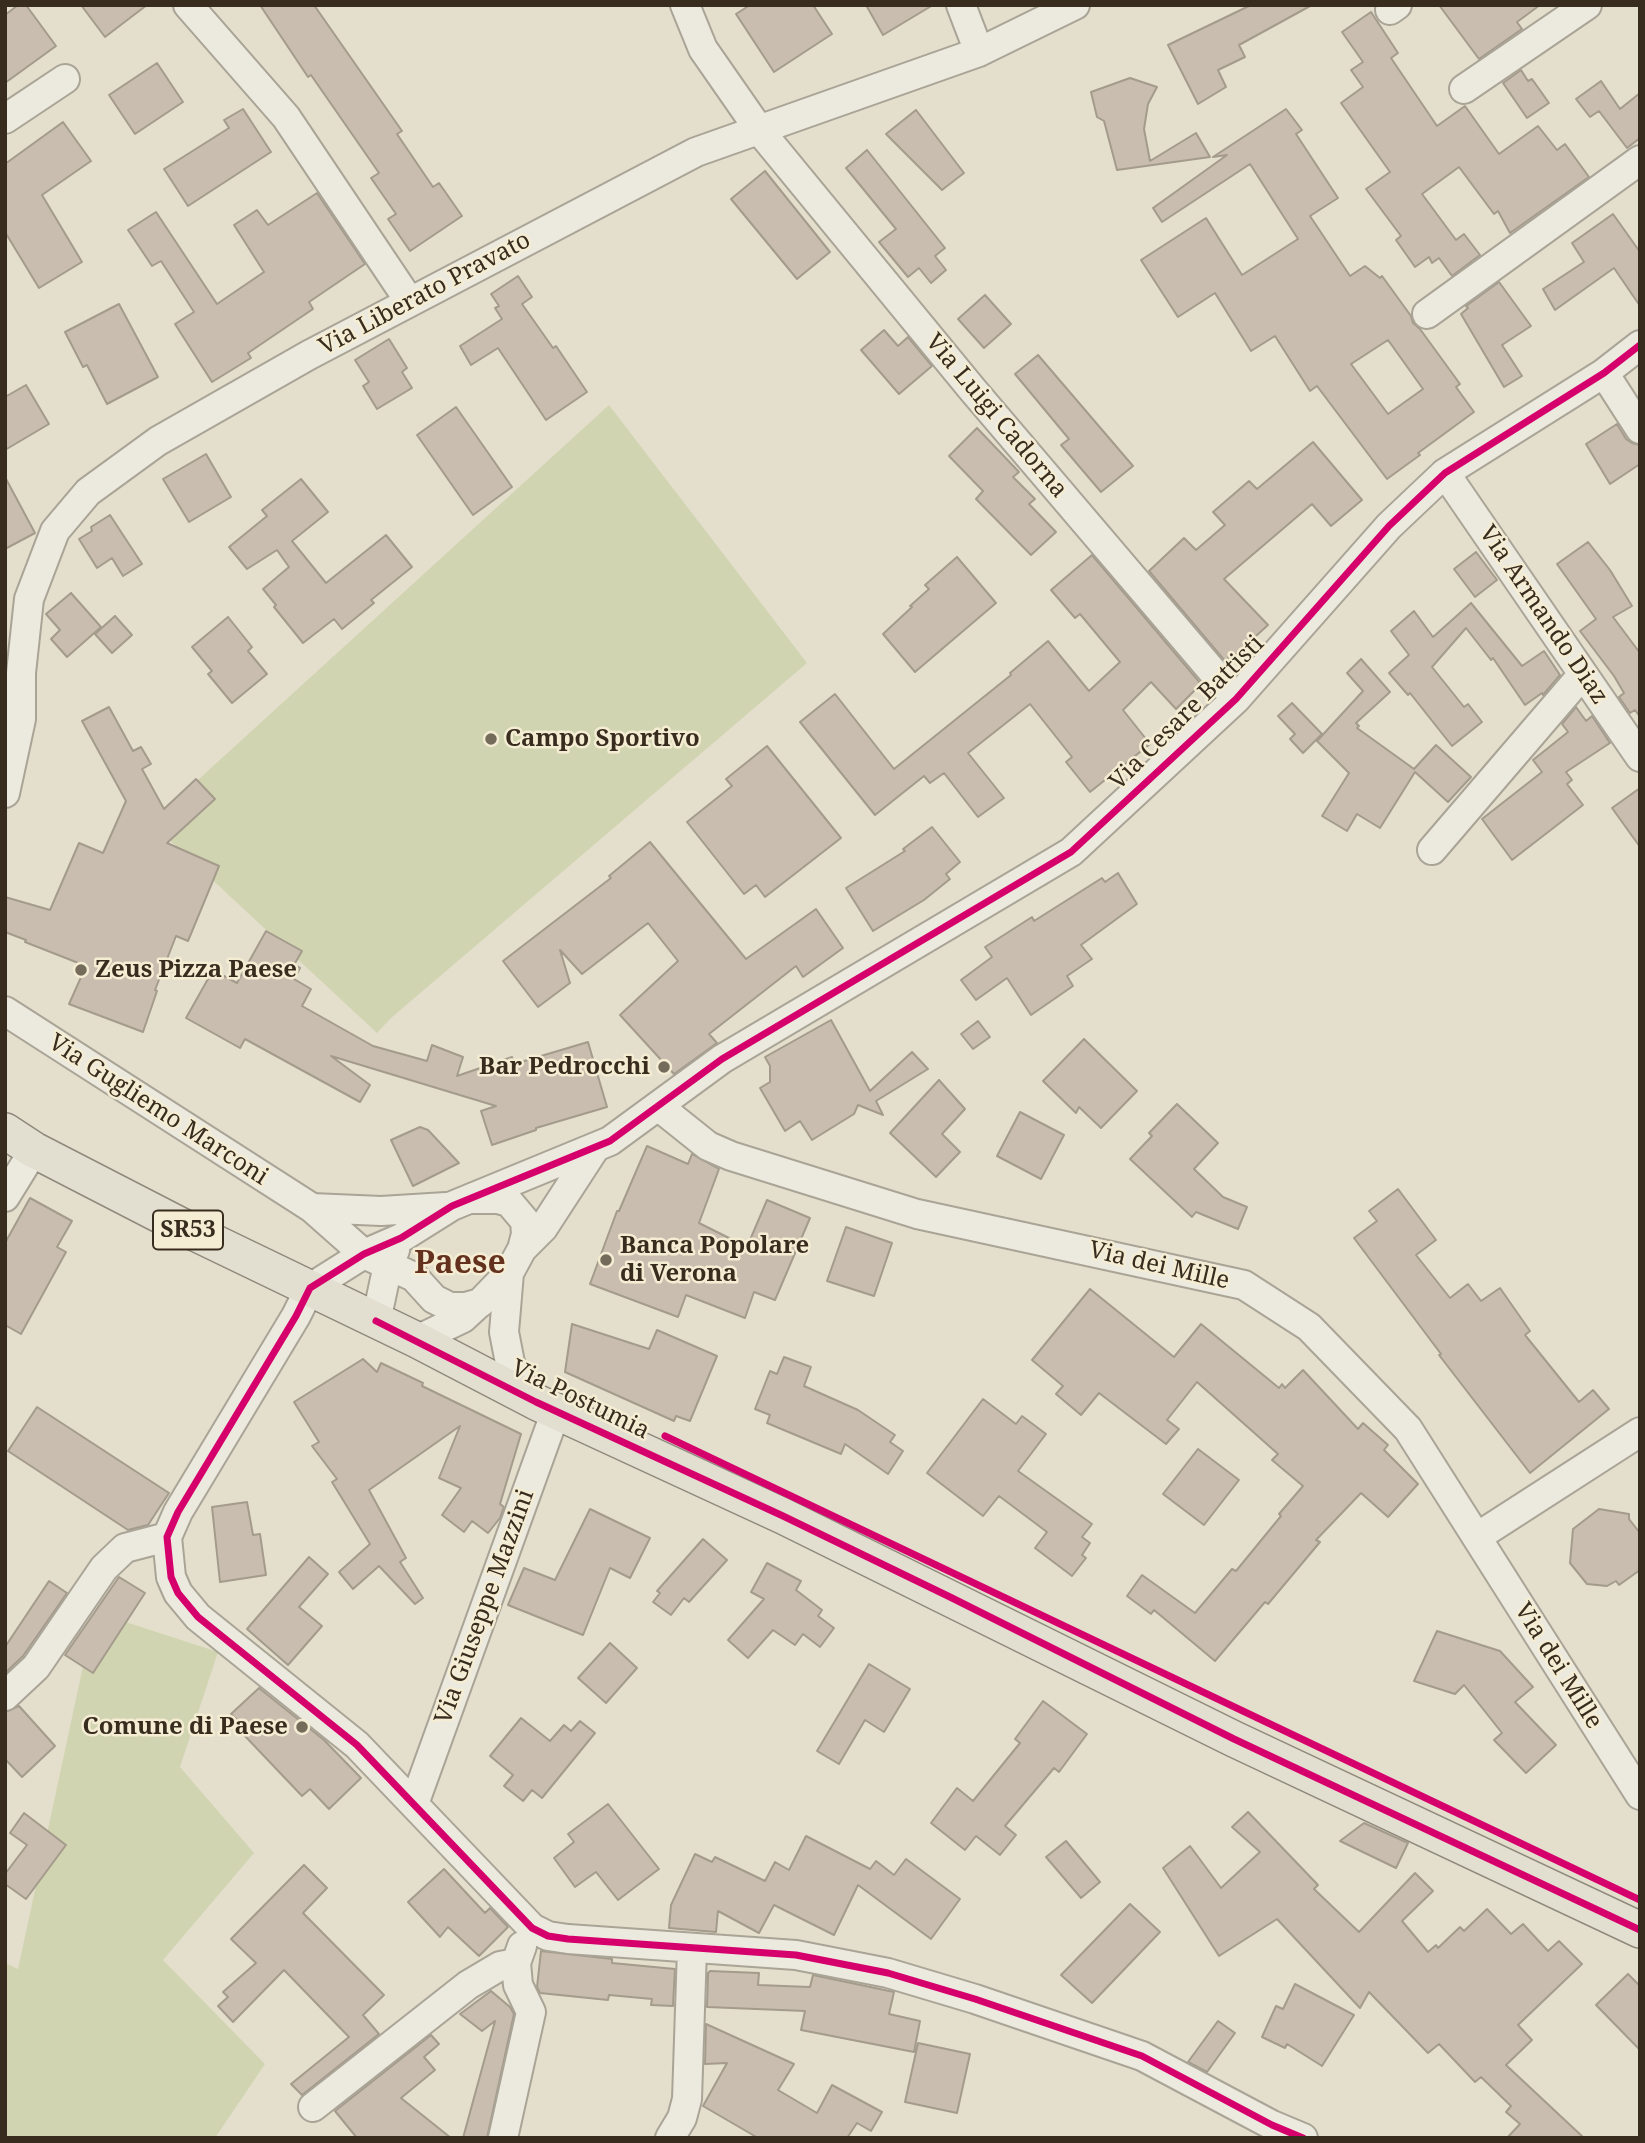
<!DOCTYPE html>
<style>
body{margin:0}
#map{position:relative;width:1645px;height:2143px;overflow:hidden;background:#e4dfcd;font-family:"Noto Serif",serif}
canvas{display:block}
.frame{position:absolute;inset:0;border:7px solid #382c1e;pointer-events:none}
</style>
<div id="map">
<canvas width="1645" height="2143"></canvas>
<div class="frame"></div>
</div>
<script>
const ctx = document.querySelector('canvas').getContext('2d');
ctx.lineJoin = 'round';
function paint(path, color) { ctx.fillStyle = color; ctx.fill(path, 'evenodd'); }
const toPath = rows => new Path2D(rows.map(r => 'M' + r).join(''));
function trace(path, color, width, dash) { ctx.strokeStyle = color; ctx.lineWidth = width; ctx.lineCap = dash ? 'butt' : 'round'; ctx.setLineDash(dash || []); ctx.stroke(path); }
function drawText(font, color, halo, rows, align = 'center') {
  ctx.font = font + ' "Noto Serif",serif'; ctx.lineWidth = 5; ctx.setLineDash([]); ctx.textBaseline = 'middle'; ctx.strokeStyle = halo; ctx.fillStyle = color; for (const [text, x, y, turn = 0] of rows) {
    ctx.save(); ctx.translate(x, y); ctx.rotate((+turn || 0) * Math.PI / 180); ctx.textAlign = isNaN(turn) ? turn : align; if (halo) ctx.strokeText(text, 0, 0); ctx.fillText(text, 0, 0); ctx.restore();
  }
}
const green = toPath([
 [609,405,807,663,391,1018,377,1033,148,820,154,820],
 [98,1613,218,1652,180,1767,254,1853,163,1960,265,2064,215,2138,5,2138,5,1963,18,1969,94,1615]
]);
const building = toPath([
 [18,5,26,5,56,46,5,83,5,15,18,5],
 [81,5,147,5,105,37,81,5],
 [260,5,314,5,402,131,397,134,433,187,439,183,462,216,410,251,388,219,396,214,371,178,379,173,311,75,308,77,260,5],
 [750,5,813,5,832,34,774,72,736,14,750,5],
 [866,5,933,5,883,35,866,5],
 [1251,5,1312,5,1239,45,1245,57,1218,70,1226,87,1198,104,1168,45,1251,5],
 [1439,5,1540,5,1517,22,1522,29,1479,59,1439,5],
 [1371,12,1398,53,1391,58,1437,126,1465,106,1499,154,1538,126,1557,150,1565,144,1589,177,1510,233,1498,211,1494,214,1459,167,1422,194,1456,240,1464,234,1480,255,1452,276,1439,258,1432,263,1429,257,1415,267,1396,240,1401,236,1366,189,1390,172,1341,103,1363,87,1351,70,1363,62,1342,32,1371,12],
 [157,63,183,102,135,134,109,95,157,63],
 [1521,70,1528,81,1532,79,1549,103,1527,118,1503,83,1521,70],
 [1130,78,1157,87,1148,104,1144,129,1150,161,1196,133,1210,157,1117,170,1104,121,1097,117,1091,92,1130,78],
 [1601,81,1620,109,1640,93,1640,138,1627,148,1599,111,1590,117,1576,99,1601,81],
 [243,109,271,152,188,206,164,169,229,128,224,120,243,109],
 [1286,109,1302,130,1296,134,1338,198,1310,216,1350,276,1365,266,1380,278,1382,276,1411,316,1413,323,1420,329,1460,384,1456,387,1474,412,1418,453,1420,455,1387,479,1317,386,1310,391,1275,336,1251,351,1215,293,1178,317,1141,260,1206,218,1242,275,1298,239,1250,164,1162,222,1153,208,1227,155,1213,157,1286,109],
 [1388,340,1423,389,1388,414,1351,364,1388,340],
 [916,110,964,173,942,190,886,134,916,110],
 [63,122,91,161,42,195,82,262,39,288,5,232,5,164,63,122],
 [867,150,945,248,935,256,946,270,931,283,919,268,908,277,879,242,896,229,846,168,867,150],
 [765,171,830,252,797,279,731,199,765,171],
 [317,193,365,264,309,302,313,309,248,353,251,358,212,382,175,324,194,312,161,261,152,266,128,230,156,212,217,304,264,272,234,225,257,210,268,225,317,193],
 [1613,214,1640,252,1640,306,1614,268,1555,310,1543,289,1584,262,1572,243,1613,214],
 [518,276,532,297,522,304,553,348,556,346,587,392,546,420,498,348,471,365,460,346,502,319,495,308,499,306,491,294,518,276],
 [1499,282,1531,326,1502,345,1522,376,1504,387,1461,314,1468,308,1466,306,1499,282],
 [985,295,1011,324,984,348,958,319,985,295],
 [119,304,158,377,107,404,87,365,83,367,65,332,119,304],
 [884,330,898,346,908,337,932,366,899,394,861,350,884,330],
 [389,339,407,368,402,372,412,388,377,409,363,386,369,382,355,360,389,339],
 [1038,355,1133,466,1101,492,1061,445,1069,439,1015,374,1038,355],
 [26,385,49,424,5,450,5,397,26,385],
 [456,407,512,487,473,515,417,435,456,407],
 [1617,424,1626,439,1632,443,1640,445,1640,464,1610,484,1586,444,1617,424],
 [977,428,1019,472,1013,477,1035,499,1029,504,1056,532,1031,555,976,499,983,491,949,456,977,428],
 [1313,442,1362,500,1331,526,1312,504,1224,579,1268,625,1234,656,1232,654,1225,661,1149,571,1184,538,1196,550,1225,525,1213,512,1249,481,1257,489,1313,442],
 [206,454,231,497,189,522,163,479,206,454],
 [5,477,35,533,5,549,5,477],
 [301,479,328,512,292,541,326,583,386,535,412,567,371,600,374,603,342,629,334,619,303,643,274,607,276,605,263,589,289,567,277,550,247,569,229,547,267,516,262,510,301,479],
 [110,515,142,564,123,576,112,558,97,568,79,539,92,531,91,527,110,515],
 [1588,542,1610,570,1632,606,1613,617,1640,653,1640,717,1635,710,1630,713,1619,697,1624,693,1614,676,1580,631,1596,619,1557,564,1588,542],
 [1476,552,1497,580,1475,597,1454,569,1476,552],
 [1092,555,1201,684,1176,709,1151,682,1123,710,1150,744,1090,792,1066,762,1072,757,1030,704,968,753,1004,798,978,817,944,773,930,783,924,776,875,815,800,722,835,694,894,769,1011,675,1010,673,1048,641,1089,691,1120,662,1080,614,1075,618,1051,590,1092,555],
 [957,557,996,603,915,672,883,634,912,607,910,606,929,589,925,585,957,557],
 [71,593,101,627,67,657,51,639,60,630,46,614,71,593],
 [1471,603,1522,666,1544,651,1560,675,1543,695,1542,693,1525,705,1493,658,1491,660,1466,628,1432,667,1464,707,1468,704,1482,722,1452,746,1410,693,1408,695,1389,673,1409,655,1391,631,1414,611,1433,637,1471,603],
 [115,616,132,635,112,653,95,634,115,616],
 [228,617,252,647,248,651,267,674,232,703,208,674,212,671,192,647,228,617],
 [1361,659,1390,692,1356,723,1359,726,1357,728,1414,769,1436,745,1471,777,1448,802,1415,772,1380,828,1357,814,1347,831,1322,816,1349,773,1317,741,1363,691,1347,673,1361,659],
 [1292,703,1322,734,1303,753,1290,739,1295,734,1278,716,1292,703],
 [109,707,133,751,141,747,151,764,142,769,164,809,196,779,215,799,167,843,219,866,188,941,176,936,155,990,157,991,143,1032,69,1004,86,966,25,942,26,940,5,932,5,897,50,910,79,843,103,853,126,801,82,721,109,707],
 [1576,707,1586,721,1592,716,1610,743,1566,772,1572,780,1567,784,1583,805,1512,860,1482,819,1542,772,1533,760,1568,732,1562,724,1576,707],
 [767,746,841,838,765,897,756,885,744,894,687,822,732,786,726,779,767,746],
 [1640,788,1640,847,1612,808,1640,788],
 [932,827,960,862,946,874,950,879,924,900,873,931,846,888,905,851,903,849,932,827],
 [650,842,746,959,816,909,843,948,803,977,796,966,709,1034,717,1043,674,1074,620,1015,678,961,648,923,582,974,560,950,570,983,538,1007,503,961,611,878,609,876,650,842],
 [1118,873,1137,904,1081,945,1092,959,1067,976,1073,986,1031,1015,1007,978,976,1000,961,980,992,957,985,947,1032,917,1034,921,1102,878,1105,882,1118,873],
 [266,931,302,951,294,965,300,968,294,979,311,989,302,1006,373,1046,427,1061,432,1045,463,1057,457,1076,512,1057,514,1064,588,1042,607,1107,536,1128,536,1130,492,1145,481,1111,496,1106,331,1056,370,1085,360,1102,245,1039,240,1048,186,1018,213,970,237,983,266,931],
 [831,1020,870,1091,912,1052,928,1069,876,1101,883,1115,858,1105,854,1114,812,1140,800,1121,785,1131,760,1088,770,1082,770,1066,765,1057,831,1020],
 [978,1021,990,1037,973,1049,961,1034,978,1021],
 [1084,1039,1137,1091,1101,1128,1079,1107,1076,1113,1043,1081,1084,1039],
 [939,1080,965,1109,942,1134,960,1152,936,1177,890,1133,939,1080],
 [1177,1104,1218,1143,1194,1169,1223,1197,1247,1207,1238,1229,1196,1212,1192,1217,1130,1159,1152,1136,1149,1133,1177,1104],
 [1020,1112,1064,1135,1041,1179,997,1156,1020,1112],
 [420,1127,428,1130,459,1163,413,1186,391,1140,420,1127],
 [647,1146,688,1164,692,1154,719,1169,699,1223,747,1247,767,1200,810,1218,775,1300,754,1292,745,1318,686,1295,678,1317,590,1284,617,1211,619,1211,647,1146],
 [1398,1189,1436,1240,1416,1255,1450,1298,1468,1284,1481,1301,1500,1288,1530,1331,1525,1335,1579,1402,1593,1390,1609,1409,1530,1473,1439,1355,1441,1354,1354,1238,1377,1221,1369,1211,1398,1189],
 [30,1198,72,1221,57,1247,66,1252,21,1334,5,1325,5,1243,30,1198],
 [846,1227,892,1243,874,1296,827,1281,846,1227],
 [1090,1289,1174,1357,1201,1324,1279,1388,1282,1384,1285,1388,1303,1370,1358,1429,1363,1423,1388,1445,1384,1450,1418,1484,1388,1517,1361,1493,1316,1540,1320,1542,1268,1604,1265,1602,1215,1661,1154,1610,1151,1614,1127,1596,1142,1575,1195,1613,1232,1569,1236,1571,1281,1516,1279,1514,1303,1486,1272,1460,1278,1454,1197,1382,1167,1420,1179,1429,1166,1444,1099,1393,1081,1415,1056,1394,1063,1386,1032,1360,1090,1289],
 [572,1324,649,1349,657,1330,717,1356,690,1421,676,1416,674,1421,565,1372,572,1324],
 [784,1357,811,1367,804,1386,858,1410,895,1435,890,1442,903,1451,888,1474,845,1444,841,1454,767,1423,770,1415,755,1409,770,1371,777,1374,784,1357],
 [363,1359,377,1372,381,1363,423,1383,422,1386,521,1434,500,1504,504,1507,500,1518,488,1533,472,1521,464,1532,442,1515,461,1488,439,1478,460,1426,369,1490,406,1558,400,1562,423,1598,415,1604,379,1566,353,1589,339,1572,370,1544,332,1482,337,1479,312,1446,319,1442,294,1402,363,1359],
 [983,1399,1016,1424,1022,1416,1046,1434,1018,1471,1092,1524,1082,1537,1090,1543,1082,1555,1086,1558,1072,1576,1035,1548,1047,1532,999,1496,983,1516,927,1473,983,1399],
 [37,1407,169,1493,148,1525,128,1530,8,1451,37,1407],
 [1198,1449,1239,1480,1204,1525,1163,1494,1198,1449],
 [247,1502,253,1535,260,1534,266,1575,220,1582,212,1507,247,1502],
 [590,1509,650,1538,630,1578,610,1568,583,1635,508,1605,524,1568,555,1580,590,1509],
 [1599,1509,1629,1514,1629,1519,1640,1533,1640,1570,1619,1585,1616,1581,1607,1586,1587,1584,1570,1563,1573,1529,1599,1509],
 [703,1539,727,1560,689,1602,684,1598,671,1615,653,1602,660,1593,657,1591,703,1539],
 [309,1557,328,1574,299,1607,322,1626,288,1665,247,1629,309,1557],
 [767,1563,801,1581,796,1590,822,1610,818,1616,834,1628,820,1647,803,1634,795,1645,773,1630,748,1658,728,1640,764,1599,751,1592,767,1563],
 [119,1577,145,1593,93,1673,65,1655,119,1577],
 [49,1581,67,1593,23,1656,5,1673,5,1647,49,1581],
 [1437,1631,1500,1651,1533,1687,1515,1702,1556,1745,1526,1773,1494,1740,1502,1733,1464,1685,1455,1694,1414,1681,1437,1631],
 [610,1643,637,1668,606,1703,578,1678,610,1643],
 [869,1664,910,1689,884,1732,865,1720,839,1764,817,1751,869,1664],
 [259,1688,324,1740,361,1778,329,1809,310,1789,302,1796,244,1735,248,1731,231,1714,259,1688],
 [1043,1701,1087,1734,1059,1772,1054,1768,1005,1826,1016,1835,1000,1855,976,1836,965,1850,931,1823,957,1788,973,1801,1020,1743,1015,1739,1043,1701],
 [19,1706,55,1746,22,1777,5,1759,5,1712,19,1706],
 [521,1718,550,1741,564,1725,571,1731,580,1721,595,1733,542,1798,532,1790,523,1801,504,1786,513,1775,490,1756,521,1718],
 [608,1804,659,1869,618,1900,596,1872,575,1887,554,1858,574,1842,568,1834,608,1804],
 [1248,1812,1318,1885,1314,1889,1359,1932,1415,1873,1433,1891,1402,1921,1428,1952,1436,1945,1438,1948,1460,1927,1464,1931,1487,1909,1511,1934,1523,1924,1548,1951,1559,1941,1582,1964,1518,2025,1532,2040,1506,2065,1584,2138,1507,2138,1520,2124,1506,2112,1511,2106,1481,2077,1475,2082,1439,2044,1428,2053,1369,1992,1360,2008,1277,1919,1219,1956,1163,1868,1190,1846,1221,1888,1260,1852,1232,1827,1248,1812],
 [24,1813,66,1845,26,1899,5,1884,5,1874,27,1845,10,1833,24,1813],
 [1364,1823,1408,1843,1396,1868,1340,1841,1364,1823],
 [806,1836,870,1869,876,1861,894,1875,906,1859,960,1899,931,1939,858,1885,834,1935,774,1905,759,1933,718,1911,716,1932,669,1928,671,1905,695,1854,712,1862,715,1857,765,1881,775,1862,789,1870,806,1836],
 [1066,1841,1100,1882,1081,1898,1046,1857,1066,1841],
 [304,1865,327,1888,303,1913,384,1995,363,2015,379,2034,302,2095,291,2084,349,2037,284,1970,233,2022,218,2006,228,1997,223,1992,256,1963,231,1939,304,1865],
 [444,1869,485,1913,490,1908,508,1927,479,1956,448,1927,440,1937,408,1902,444,1869],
 [1130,1904,1160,1932,1092,2003,1061,1975,1130,1904],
 [541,1951,612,1959,612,1963,675,1969,673,2006,651,2005,652,1999,609,1995,608,2000,540,1993,537,1987,541,1951],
 [710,1971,759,1973,758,1985,810,1987,813,1975,894,1992,889,2014,920,2021,914,2052,801,2030,805,2011,707,2007,708,1973,710,1971],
 [1628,1974,1640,1986,1640,2050,1596,2005,1628,1974],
 [1295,1984,1354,2015,1322,2066,1287,2044,1285,2048,1262,2037,1276,2006,1283,2009,1295,1984],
 [491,1991,510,2007,514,2014,487,2138,463,2138,495,2021,482,2031,460,2014,491,1991],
 [1218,2021,1235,2033,1207,2072,1188,2062,1218,2021],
 [706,2024,794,2064,778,2090,817,2113,832,2085,882,2112,871,2131,857,2123,847,2138,758,2138,703,2106,727,2063,705,2064,706,2024],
 [431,2035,439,2044,424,2057,435,2070,401,2098,451,2138,357,2138,335,2111,431,2035],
 [918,2043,970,2054,957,2113,905,2102,918,2043]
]);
const minor = toPath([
 [188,5,286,117,410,302],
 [685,5,703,49,760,131,972,389,1236,699],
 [961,5,979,52],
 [1390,10,1397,5],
 [1464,89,1587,5],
 [5,119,65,79],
 [1427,314,1640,160],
 [1604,373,1640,429],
 [1445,473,1640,757],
 [5,793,21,719,21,673,29,599,55,531,88,492,158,441,309,355,696,152,979,52,1075,5],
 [1432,850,1583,674],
 [5,1011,312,1208,364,1254,414,1277,434,1299,450,1307,466,1307,480,1303,509,1273,522,1249,526,1234,525,1221,509,1202,498,1199,473,1199],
 [658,1106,708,1146,731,1156,917,1214,1244,1285,1309,1327,1408,1429,1640,1795],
 [5,1197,34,1150],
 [312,1208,381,1211,446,1207],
 [522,1249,543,1228,595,1148],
 [509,1273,504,1332,510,1363,528,1397],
 [376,1321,388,1265,395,1250],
 [417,1340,463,1318,477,1305],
 [1477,1537,1640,1432],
 [5,1696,36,1667,104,1568,125,1548,167,1537],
 [414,1804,556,1411],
 [313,2107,468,1985,500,1966,516,1963],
 [503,2138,531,2012,518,1985,516,1963,522,1946],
 [670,2138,682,2118,687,2099,692,1949],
 [1303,2138,1272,2125,1142,2056,975,1999,888,1973,796,1955,568,1939,548,1936,532,1928,357,1745,198,1617,178,1593,171,1577,167,1537,178,1512,296,1316,310,1288,364,1254,401,1238,452,1206,610,1141,722,1059,1071,852,1236,699,1389,526,1445,473,1604,373,1640,345]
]);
const major = toPath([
 [5,1131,34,1150,197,1234,417,1340,536,1402,783,1516,1234,1739,1640,1930]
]);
const cycleway = toPath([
 [376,1321,536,1402,783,1516,950,1597,1234,1739,1640,1930],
 [665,1436,1640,1900],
 [1303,2138,1272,2125,1142,2056,975,1999,888,1973,796,1955,568,1939,548,1936,532,1928,357,1745,198,1617,178,1593,171,1577,167,1537,178,1512,296,1316,310,1288,364,1254,401,1238,452,1206,610,1141,722,1059,1071,852,1236,699,1389,526,1445,473,1604,373,1640,345]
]);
const markers = [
 [491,739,7,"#746b5b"],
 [81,970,7,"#746b5b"],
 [664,1067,7,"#746b5b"],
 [606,1260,7,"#746b5b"],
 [302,1727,7,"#746b5b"]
];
const shields = [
 [188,1230,70]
];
const shieldNames = [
 ["SR53",188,1230]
];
const streetNames = [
 ["Via Liberato Pravato",425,294,-28],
 ["Via Luigi Cadorna",996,416,50],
 ["Via Armando Diaz",1543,615,56],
 ["Via Cesare Battisti",1187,713,-45],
 ["Via Gugliemo Marconi",158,1110,33],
 ["Via dei Mille",1159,1266,13],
 ["Via Postumia",580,1400,26],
 ["Via Giuseppe Mazzini",485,1607,-70],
 ["Via dei Mille",1558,1666,58]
];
const poiNames = [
 ["Campo Sportivo",505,739],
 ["Zeus Pizza Paese",95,970],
 ["Bar Pedrocchi",650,1067,"right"],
 ["Banca Popolare",620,1246],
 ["di Verona",620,1274],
 ["Comune di Paese",288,1727,"right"]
];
const districtNames = [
 ["Paese",460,1264]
];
paint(green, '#d1d4b0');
paint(building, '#c8bdae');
trace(building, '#a49b8c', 2);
trace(minor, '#a9a496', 32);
trace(major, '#8f897d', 38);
trace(minor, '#ece9df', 28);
trace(major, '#e3dfd0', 35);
trace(cycleway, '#d6006c', 7);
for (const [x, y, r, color] of markers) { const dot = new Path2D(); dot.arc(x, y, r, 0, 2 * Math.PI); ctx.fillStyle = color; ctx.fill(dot); trace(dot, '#f5edd3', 2.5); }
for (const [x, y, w] of shields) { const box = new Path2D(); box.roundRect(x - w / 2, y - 19.5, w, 39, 5); ctx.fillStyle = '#f5edd3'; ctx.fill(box); trace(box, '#382c1e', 2); }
drawText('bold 23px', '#382c1e', null, shieldNames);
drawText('24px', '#382c1e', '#f5edd3', streetNames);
drawText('bold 24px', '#382c1e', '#f5edd3', poiNames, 'left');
drawText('bold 32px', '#64311e', '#f5edd3', districtNames);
</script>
